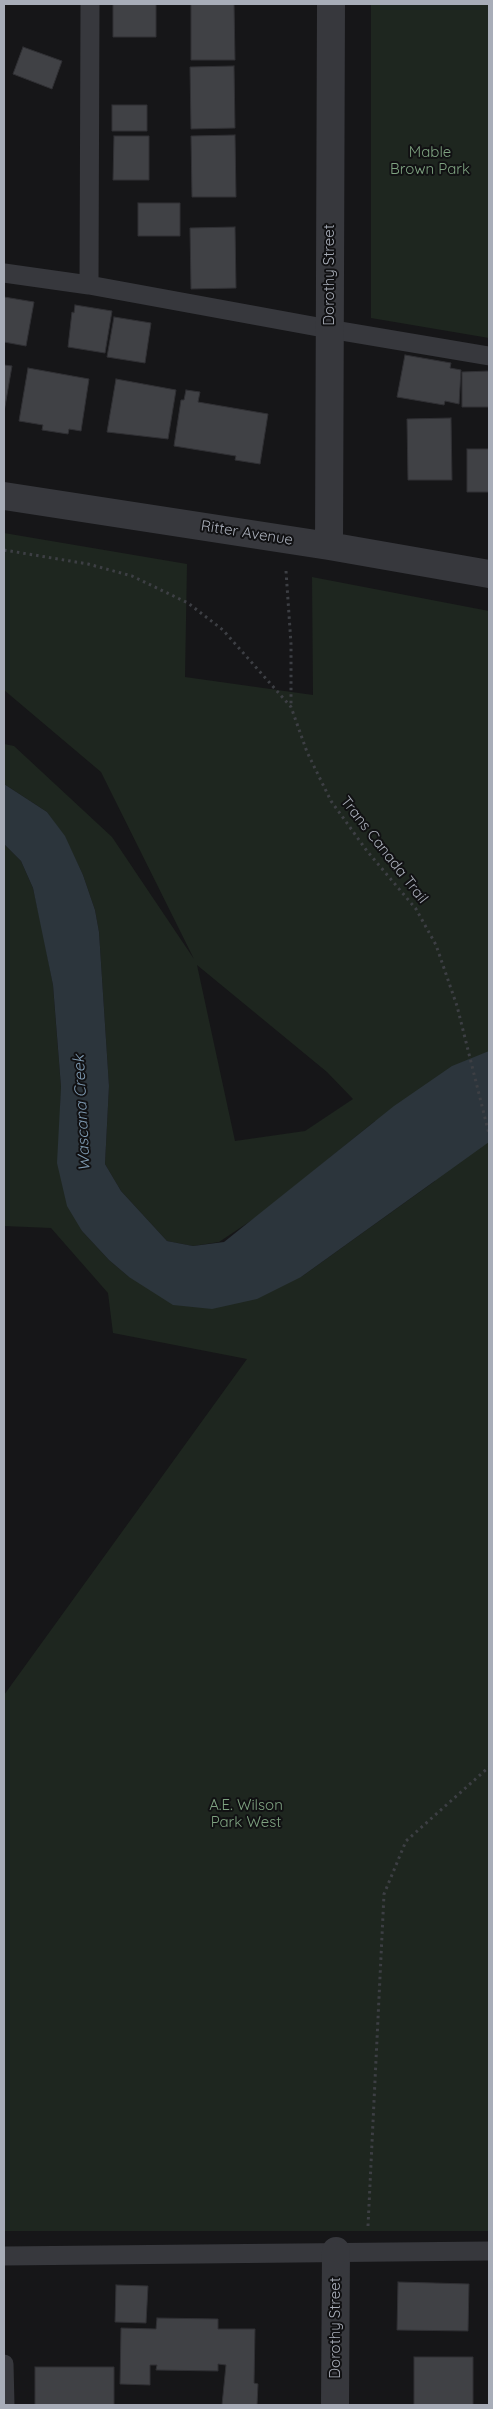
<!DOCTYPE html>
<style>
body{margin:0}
#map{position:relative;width:493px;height:2409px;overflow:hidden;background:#161618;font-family:Quicksand,sans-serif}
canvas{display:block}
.frame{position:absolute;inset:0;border:5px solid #a8adb8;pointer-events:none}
</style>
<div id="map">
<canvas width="493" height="2409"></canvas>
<div class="frame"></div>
</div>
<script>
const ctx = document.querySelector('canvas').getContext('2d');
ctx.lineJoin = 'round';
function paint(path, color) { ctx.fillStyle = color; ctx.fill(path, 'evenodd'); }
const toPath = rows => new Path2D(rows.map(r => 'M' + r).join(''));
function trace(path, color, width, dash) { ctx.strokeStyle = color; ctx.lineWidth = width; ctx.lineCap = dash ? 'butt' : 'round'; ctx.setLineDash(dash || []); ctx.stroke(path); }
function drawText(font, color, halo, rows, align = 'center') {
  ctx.font = font + ' Quicksand,sans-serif'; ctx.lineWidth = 4; ctx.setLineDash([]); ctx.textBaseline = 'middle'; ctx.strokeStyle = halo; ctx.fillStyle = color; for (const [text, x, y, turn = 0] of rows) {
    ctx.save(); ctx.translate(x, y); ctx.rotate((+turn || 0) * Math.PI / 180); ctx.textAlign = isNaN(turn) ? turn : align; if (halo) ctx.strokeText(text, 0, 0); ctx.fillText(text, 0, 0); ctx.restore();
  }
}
const green = toPath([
 [371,4,489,4,489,338,371,318],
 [4,533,187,564,185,677,313,695,312,577,489,611,489,2231,4,2231,4,1695,247,1359,113,1333,108,1293,51,1228,4,1226,4,844,21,861,33,888,43,932,53,985,56,1024,61,1087,60,1123,82,1231,109,1260,129,1277,301,1277,435,1181,375,1121,258,1216,219,1242,193,1246,167,1241,121,1191,105,1164,109,1086,99,932,95,910,83,875,64,836,47,812,4,784,4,744,14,746,112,837,194,959,101,772,4,690],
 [197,965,327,1072,353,1099,305,1131,235,1141]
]);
const water = toPath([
 [4,784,47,812,65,836,83,875,95,910,99,932,109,1086,105,1164,121,1191,167,1241,193,1246,224,1242,394,1106,452,1066,489,1051,489,1142,301,1277,257,1299,212,1309,173,1305,129,1277,109,1260,82,1231,67,1206,57,1163,61,1087,53,985,33,888,21,861,4,844]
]);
const building = toPath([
 [113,4,156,4,156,37,113,37,113,4],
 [191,4,234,4,235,60,191,60,191,4],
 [23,47,62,61,52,89,13,74,23,47],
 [234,66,235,128,191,129,190,67,234,66],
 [112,105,147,105,147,131,112,131,112,105],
 [235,135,236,197,192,197,191,136,235,135],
 [114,136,149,136,149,180,113,180,114,136],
 [138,203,180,203,180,236,138,236,138,203],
 [235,227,236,288,191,289,190,228,235,227],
 [4,297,34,302,26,346,4,342,4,297],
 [75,305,112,311,105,353,68,347,72,312,74,313,75,305],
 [114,317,151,323,145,363,107,357,114,317],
 [405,355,451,363,450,368,461,370,459,404,445,401,444,405,397,397,405,355],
 [4,365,12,366,4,412,4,365],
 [28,368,89,379,81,431,69,429,68,434,42,430,43,425,19,421,28,368],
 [489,371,489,407,462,407,462,372,489,371],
 [116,379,176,390,168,439,107,432,116,379],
 [186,390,200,392,198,402,268,414,260,464,235,460,236,456,174,446,181,400,184,400,186,390],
 [451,418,452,480,408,480,407,419,451,418],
 [467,449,489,449,489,492,467,492,467,449],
 [398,2282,469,2284,468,2331,397,2330,398,2282],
 [116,2285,148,2286,146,2323,115,2322,116,2285],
 [157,2318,218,2319,218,2329,255,2329,254,2383,258,2384,257,2405,222,2405,226,2365,218,2364,218,2371,156,2370,157,2365,150,2365,150,2385,120,2384,121,2328,156,2329,157,2318],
 [414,2357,473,2357,473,2405,414,2405,414,2357],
 [35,2367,114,2367,114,2405,35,2405,35,2367]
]);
const path = toPath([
 [4,550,88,564,132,576,188,603,223,630,291,707,307,752,331,801,367,851,416,909,436,945,457,1006,489,1134],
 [286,571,291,644,291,707],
 [368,2226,384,1894,406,1841,489,1767]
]);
const lane = toPath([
 [4,273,89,285,329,329,489,356],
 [89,285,90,4],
 [4,2256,489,2251],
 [4,2364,5,2405]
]);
const street = toPath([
 [4,496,329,546,489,574],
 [329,546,331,4],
 [335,2405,336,2251]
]);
const parkNames = [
 ["Mable",430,152],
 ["Brown Park",430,169],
 ["A.E. Wilson",246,1805],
 ["Park West",246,1822]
];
const streetNames = [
 ["Dorothy Street",329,275,-90],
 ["Ritter Avenue",247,533,9],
 ["Trans Canada Trail",384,850,52],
 ["Dorothy Street",335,2328,-90]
];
const waterNames = [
 ["Wascana Creek",82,1113,-93]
];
paint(green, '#1e261f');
paint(water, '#2c353c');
paint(building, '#404145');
trace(building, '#303034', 1);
trace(path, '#3d3f44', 3, [2.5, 4]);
trace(lane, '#37383d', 19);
trace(street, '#37383d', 28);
drawText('15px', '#7fa381', '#111113', parkNames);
drawText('15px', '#a8adb8', '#111113', streetNames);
drawText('italic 16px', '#7f9bb3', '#111113', waterNames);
</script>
